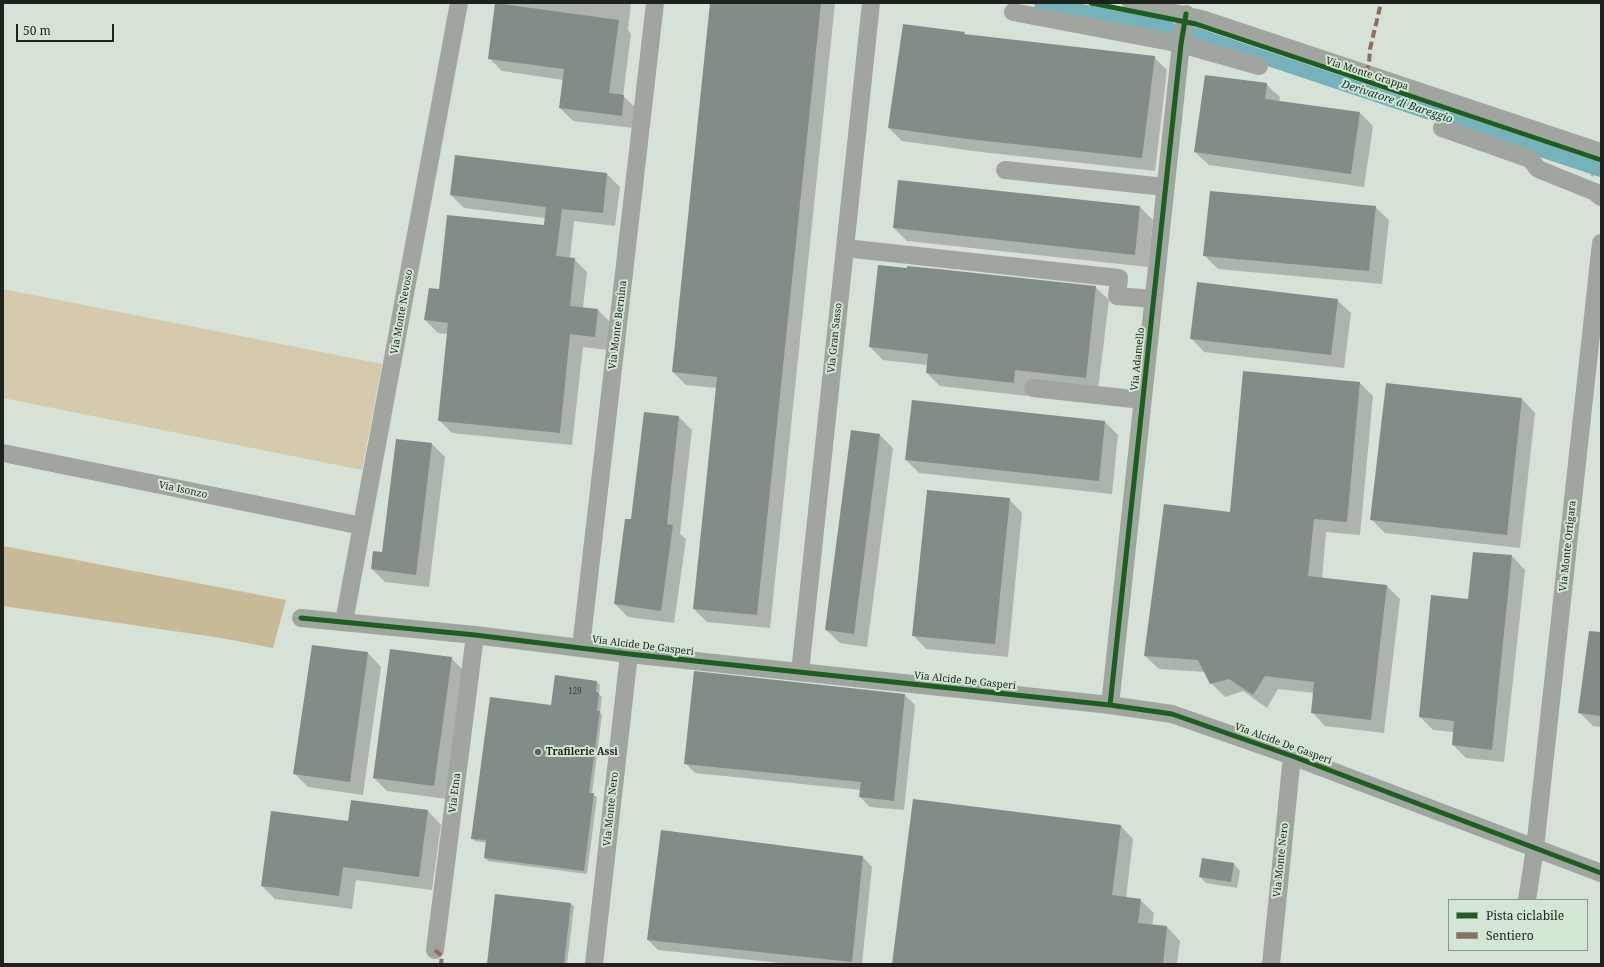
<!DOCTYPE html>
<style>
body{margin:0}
#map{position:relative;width:1604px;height:967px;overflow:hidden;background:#d7e2d7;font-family:"Noto Serif",serif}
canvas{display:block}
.frame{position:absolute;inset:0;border:4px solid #1c231c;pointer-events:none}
.legend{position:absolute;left:1448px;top:899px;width:140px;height:52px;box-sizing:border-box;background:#d3e6d3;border:1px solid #8a988a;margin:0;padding:5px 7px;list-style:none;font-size:12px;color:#1c231c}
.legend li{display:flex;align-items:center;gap:8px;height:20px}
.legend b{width:20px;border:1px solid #8a988a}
.scale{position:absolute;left:16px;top:24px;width:98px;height:18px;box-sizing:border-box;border:2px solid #1c231c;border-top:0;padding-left:5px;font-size:12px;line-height:14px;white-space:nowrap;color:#1c231c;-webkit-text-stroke:3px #d3e6d3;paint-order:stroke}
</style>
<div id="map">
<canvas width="1604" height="967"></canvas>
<div class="frame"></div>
<ul class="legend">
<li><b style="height:5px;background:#1b5e20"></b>Pista ciclabile</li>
<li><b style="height:5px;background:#8d6e63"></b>Sentiero</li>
</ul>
<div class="scale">50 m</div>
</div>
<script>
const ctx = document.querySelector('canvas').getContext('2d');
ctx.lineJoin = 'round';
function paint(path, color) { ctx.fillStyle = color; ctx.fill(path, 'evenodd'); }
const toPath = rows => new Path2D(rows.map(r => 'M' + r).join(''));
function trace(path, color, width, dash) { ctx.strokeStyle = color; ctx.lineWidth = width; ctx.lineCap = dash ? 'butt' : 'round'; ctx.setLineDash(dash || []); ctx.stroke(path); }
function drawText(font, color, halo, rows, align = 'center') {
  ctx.font = font + ' "Noto Serif",serif'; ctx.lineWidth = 4; ctx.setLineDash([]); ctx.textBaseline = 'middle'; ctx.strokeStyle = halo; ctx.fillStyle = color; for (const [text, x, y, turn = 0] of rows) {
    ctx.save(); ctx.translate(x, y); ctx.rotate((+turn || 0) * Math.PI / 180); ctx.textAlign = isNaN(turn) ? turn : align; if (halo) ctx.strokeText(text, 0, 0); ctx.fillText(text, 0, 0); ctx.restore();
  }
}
const green = toPath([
 [3,289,382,364,362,470,3,398]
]);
const forest = toPath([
 [3,546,286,600,273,648,221,638,3,606]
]);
const shadow = toPath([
 [496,3,631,3,628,30,631,34,623,96,637,109,634,128,573,121,560,108,564,80,502,71,489,58],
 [711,3,835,3,770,628,707,622,694,609,717,388,686,385,673,372],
 [964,33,967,36,1154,57,1167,70,1155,171,981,152,902,141,889,128],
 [1266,84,1280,97,1279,102,1360,113,1373,126,1364,187,1209,165,1195,152],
 [456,156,607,174,620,187,615,226,574,221,570,258,574,259,587,272,583,308,598,310,611,323,607,350,583,347,572,445,452,433,439,420,448,334,438,333,425,320,440,290,544,226,545,218,464,208,451,195],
 [899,181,1140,207,1153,220,1148,267,907,241,894,228],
 [1375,207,1389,220,1382,284,1218,269,1204,255],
 [1095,287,1109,300,1098,390,1028,382,1027,396,940,386,927,373,928,365,883,360,870,347],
 [1337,300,1351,313,1344,368,1204,352,1191,338],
 [1360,383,1373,396,1360,535,1326,532,1322,578,1387,586,1400,599,1384,733,1325,726,1312,712,1314,693,1278,689,1267,708,1243,691,1225,697,1211,683,1206,672,1159,669,1145,656,1165,505,1231,513],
 [1522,399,1535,413,1520,548,1385,533,1372,520],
 [679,417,692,430,680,534,686,539,674,623,628,617,615,604,632,520],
 [1105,422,1118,435,1112,494,919,473,906,460],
 [880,435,893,448,867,647,840,643,826,630],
 [397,440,432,444,445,457,429,587,385,582,372,569,383,553],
 [1009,499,1022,513,1008,657,926,649,913,635],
 [1512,556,1525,570,1504,762,1466,758,1453,745,1454,732,1433,730,1420,717,1469,600],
 [1601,633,1601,727,1593,726,1580,713],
 [368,653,381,667,363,795,308,787,295,774],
 [451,658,464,671,447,799,387,791,374,778],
 [556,676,597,682,600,685,599,694,602,697,600,712,602,715,592,794,597,797,587,874,488,861,485,858,487,843,475,841,472,838,552,706],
 [905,695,915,705,904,810,870,807,860,797,861,790,695,773,685,763],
 [352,801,428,811,441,825,432,890,356,880,352,909,275,899,262,886,349,822],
 [1120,825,1133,839,1126,898,1140,900,1154,913,1152,926,1167,927,1180,941,1177,964,893,964],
 [863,857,872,867,862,964,789,964,658,950,648,940],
 [1234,864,1240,871,1237,888,1206,883,1200,877],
 [571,904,574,906,567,964,488,964]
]);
const canal = toPath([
 [1041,3,1169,28],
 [1194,34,1601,170]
]);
const building = toPath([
 [495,3,619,20,609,93,624,95,622,116,559,108,564,69,488,59],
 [710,3,821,3,757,615,693,609,717,377,672,372],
 [903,24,965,32,964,34,1155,56,1142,158,967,139,888,128],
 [1205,75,1267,83,1265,99,1360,112,1351,174,1194,152],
 [455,155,607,173,603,213,562,209,556,256,575,258,570,306,598,309,595,337,570,334,560,433,438,421,448,323,424,320,429,288,439,289,447,215,544,225,546,207,450,195],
 [898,180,1140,206,1135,255,893,228],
 [1210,191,1376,206,1369,271,1203,256],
 [878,265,907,268,907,266,938,269,1096,286,1086,378,1015,370,1014,383,926,373,928,354,869,347],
 [1197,282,1338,299,1331,355,1190,339],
 [1243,371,1360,382,1347,522,1314,519,1308,576,1387,585,1371,720,1311,713,1314,682,1265,676,1253,695,1229,679,1210,684,1198,660,1144,656,1164,504,1230,512],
 [1386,383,1522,398,1507,535,1370,520],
 [912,400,1105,421,1099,481,905,460],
 [644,412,679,416,667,524,673,525,661,611,614,604,625,519,631,519],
 [851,430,880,434,854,634,825,630],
 [396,439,432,443,416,575,371,569,373,551,382,552],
 [927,490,1010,498,995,644,912,636],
 [1473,552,1512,555,1492,750,1452,745,1454,721,1419,717,1431,595,1468,599],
 [1589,631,1601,632,1601,716,1578,713],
 [312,645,368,652,350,782,293,774],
 [390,649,452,657,434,786,373,778],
 [694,671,905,694,894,801,859,797,861,782,684,764],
 [555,675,597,681,596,692,599,693,597,711,600,711,589,793,594,793,584,871,484,858,486,840,471,839,490,697,551,705],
 [913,799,1121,825,1112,895,1141,899,1138,923,1167,926,1163,964,892,964],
 [351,800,428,810,419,877,343,867,339,896,261,886,271,811,348,821],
 [661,830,863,856,852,962,647,940],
 [1202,858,1234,863,1231,882,1199,877],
 [495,894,571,903,564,964,487,964]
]);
const path = toPath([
 [1592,176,1596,165]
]);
const minor = toPath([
 [1131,3,1205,20,1601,152],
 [1013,12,1181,44,1259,66],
 [1442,128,1530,159,1538,169,1595,192,1601,197],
 [1005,170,1165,187],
 [845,248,1119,278,1117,296,1153,299],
 [1033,388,1142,400],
 [3,453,362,526],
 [301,618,475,635,629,654,1110,705,1172,714,1292,756,1601,873],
 [344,622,459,3],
 [581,647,655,3],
 [800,672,871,3],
 [1110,705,1181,44,1186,14],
 [1527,900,1535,848,1601,243],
 [435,950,475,635],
 [594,964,629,654],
 [1271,964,1292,756]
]);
const quiet = toPath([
 [1366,73,1369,64,1370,49,1381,3],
 [435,950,442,956,441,964]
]);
const cycleway = toPath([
 [1091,3,1196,24,1601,160],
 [301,618,475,635,629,654,1110,705,1172,714,1292,756,1601,873],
 [1110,705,1181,44,1186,14]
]);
const markers = [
 [538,752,4,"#5d665d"]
];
const numberNames = [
 ["129",575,692]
];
const streetNames = [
 ["Via Monte Grappa",1367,74,18],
 ["Via Monte Nevoso",402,312,-80],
 ["Via Monte Bernina",618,325,-83],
 ["Via Gran Sasso",835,338,-84],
 ["Via Adamello",1138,359,-84],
 ["Via Isonzo",183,490,12],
 ["Via Monte Ortigara",1568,546,-84],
 ["Via Alcide De Gasperi",643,646,7],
 ["Via Alcide De Gasperi",965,681,6],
 ["Via Alcide De Gasperi",1283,744,20],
 ["Via Etna",455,793,-83],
 ["Via Monte Nero",611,809,-84],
 ["Via Monte Nero",1281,860,-84]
];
const poiNames = [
 ["Trafilerie Assi",546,752]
];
const waterNames = [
 ["Derivatore di Bareggio",1397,102,18]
];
paint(green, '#d5caae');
paint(forest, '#c8b997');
paint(shadow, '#0003');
trace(canal, '#76b2bc', 14);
paint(building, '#828d87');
trace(path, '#a0a49e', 2.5, [4, 2]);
trace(minor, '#a1a59f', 18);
trace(quiet, '#8d6e63', 4, [8, 4]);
trace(cycleway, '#1b5e20', 5);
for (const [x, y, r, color] of markers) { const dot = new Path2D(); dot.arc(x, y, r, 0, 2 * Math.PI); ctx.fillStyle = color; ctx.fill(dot); trace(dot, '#d3e6d3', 1.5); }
drawText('8px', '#363e37', null, numberNames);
drawText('10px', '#1c231c', '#d3e6d3', streetNames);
drawText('bold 10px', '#1c231c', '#d3e6d3', poiNames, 'left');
drawText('italic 11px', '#09313a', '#d3e6d3', waterNames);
</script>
